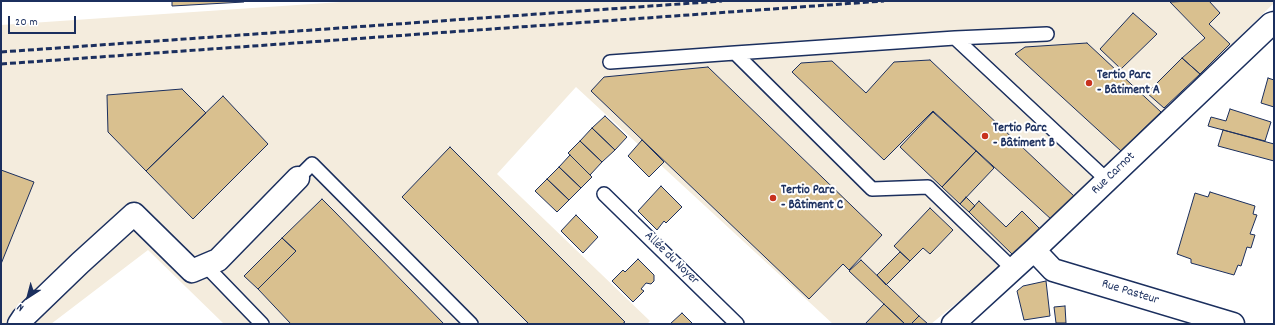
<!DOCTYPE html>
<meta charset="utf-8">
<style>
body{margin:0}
#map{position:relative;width:1275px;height:325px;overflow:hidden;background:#fff;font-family:Dekko,sans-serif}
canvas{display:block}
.frame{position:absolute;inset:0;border:2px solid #1b2f5e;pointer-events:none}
.north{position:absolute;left:8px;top:277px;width:40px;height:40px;-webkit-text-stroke:3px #fff;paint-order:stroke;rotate:216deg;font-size:11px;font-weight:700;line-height:16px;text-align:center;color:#1b2f5e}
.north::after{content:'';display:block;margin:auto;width:14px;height:18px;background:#1b2f5e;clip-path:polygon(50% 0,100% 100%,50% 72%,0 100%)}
.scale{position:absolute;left:8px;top:16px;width:68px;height:18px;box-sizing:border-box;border:2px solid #1b2f5e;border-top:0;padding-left:5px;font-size:12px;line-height:14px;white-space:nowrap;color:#1b2f5e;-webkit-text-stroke:3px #fff;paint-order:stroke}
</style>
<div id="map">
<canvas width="1275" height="325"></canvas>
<div class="frame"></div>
<div class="north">N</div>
<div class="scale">20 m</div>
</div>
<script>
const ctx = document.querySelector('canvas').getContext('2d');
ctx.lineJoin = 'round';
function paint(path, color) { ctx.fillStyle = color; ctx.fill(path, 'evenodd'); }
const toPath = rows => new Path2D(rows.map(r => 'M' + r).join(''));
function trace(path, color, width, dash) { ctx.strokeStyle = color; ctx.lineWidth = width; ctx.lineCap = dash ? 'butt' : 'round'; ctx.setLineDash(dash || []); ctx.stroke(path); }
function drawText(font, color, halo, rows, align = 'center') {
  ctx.font = font + ' Dekko,sans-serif'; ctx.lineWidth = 4; ctx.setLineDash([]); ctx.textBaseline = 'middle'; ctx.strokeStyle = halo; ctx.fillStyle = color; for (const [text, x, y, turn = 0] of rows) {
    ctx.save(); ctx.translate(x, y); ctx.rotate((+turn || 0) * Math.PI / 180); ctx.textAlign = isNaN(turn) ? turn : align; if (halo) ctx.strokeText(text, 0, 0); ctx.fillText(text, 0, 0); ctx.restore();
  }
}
const built = toPath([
 [356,1,1274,1,1274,3,1076,197,1014,256,931,324,833,324,576,87,497,174,650,321,647,324,224,324,148,250,51,324,1,324,1,25]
]);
const building = toPath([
 [172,1,244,1,244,2,172,6,172,1],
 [1191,1,1209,1,1220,13,1209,24,1230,44,1200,74,1182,58,1205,38,1170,2,1191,1],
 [1133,13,1157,34,1121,69,1100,49,1133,13],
 [1087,43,1161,112,1121,151,1015,54,1025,47,1087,43],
 [1182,58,1200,74,1164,108,1147,93,1182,58],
 [930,60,1075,197,1052,220,933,111,884,160,792,72,801,63,832,61,866,93,894,62,930,60],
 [708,67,882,235,849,270,843,264,809,299,591,91,604,77,708,67],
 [1268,78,1274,80,1274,107,1261,103,1268,78],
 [182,89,206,113,146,171,108,132,107,95,182,89],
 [223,96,268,144,193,219,146,171,223,96],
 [1230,109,1271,122,1265,141,1208,126,1211,117,1226,121,1230,109],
 [933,112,976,151,942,187,900,147,933,112],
 [605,116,627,137,615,150,592,128,605,116],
 [592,128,615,150,602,162,580,141,592,128],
 [1223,130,1274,144,1274,161,1218,146,1223,130],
 [642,140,664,162,649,177,628,156,642,140],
 [580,141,602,162,590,175,568,153,580,141],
 [450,147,625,322,622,324,529,324,402,197,450,147],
 [976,151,994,168,960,204,942,187,976,151],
 [570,155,592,177,581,188,559,167,570,155],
 [559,167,581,188,569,200,547,179,559,167],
 [1,170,34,182,1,264,1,170],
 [547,179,569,200,557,212,535,191,547,179],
 [661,186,682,207,666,223,664,221,657,230,638,211,661,186],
 [1210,192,1255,206,1253,214,1257,215,1250,234,1255,235,1251,248,1247,247,1241,266,1238,265,1234,275,1191,263,1191,259,1177,254,1195,193,1208,197,1210,192],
 [966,197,975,206,969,212,960,204,966,197],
 [322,199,335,212,444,324,291,324,258,289,296,251,282,238,322,199],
 [979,201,1006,227,1022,211,1040,229,1013,255,969,212,979,201],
 [930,208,953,230,930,254,923,248,910,261,894,246,930,208],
 [576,215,598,237,583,253,561,231,576,215],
 [282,238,296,251,258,289,244,276,282,238],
 [900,252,910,261,886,285,877,275,900,252],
 [638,259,654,275,654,281,651,284,646,283,641,289,644,291,633,302,612,281,623,270,625,272,638,259],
 [861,260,919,316,911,324,905,324,849,271,861,260],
 [1046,281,1050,316,1024,320,1017,291,1023,286,1046,281],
 [884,304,905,324,865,324,884,304],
 [1065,306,1066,323,1056,323,1054,307,1065,306],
 [682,313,693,324,670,324,682,313],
 [919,316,928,324,911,324,919,316]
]);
const lane = toPath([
 [955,38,1047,34],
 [610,62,735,53],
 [298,178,312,164,471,324],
 [604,194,737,324],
 [205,265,262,324],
 [1013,269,928,187,872,189,735,53,955,38,1107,180]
]);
const street = toPath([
 [1034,250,1053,270,1233,324],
 [19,324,23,318,80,263,134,214,192,271,218,260,298,178],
 [953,324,1034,250,1271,24,1274,23]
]);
const rail = toPath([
 [1,52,722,1],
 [1,64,884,1]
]);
const markers = [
 [1089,83,4,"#c8321e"],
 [985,136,4,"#c8321e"],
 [773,198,4,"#c8321e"]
];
const poiNames = [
 ["Tertio Parc",1097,76],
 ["- Bâtiment A",1097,91],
 ["Tertio Parc",993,129],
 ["- Bâtiment B",993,144],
 ["Tertio Parc",781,191],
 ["- Bâtiment C",781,206]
];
const streetNames = [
 ["Rue Carnot",1114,174,-44],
 ["Allée du Noyer",671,259,44],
 ["Rue Pasteur",1130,293,17]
];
paint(built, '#f4ecdd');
paint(building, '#d9c08f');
trace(building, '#1b2f5e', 1);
trace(lane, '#1b2f5e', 16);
trace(street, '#1b2f5e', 25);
trace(lane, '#fff', 13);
trace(street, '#fff', 22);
trace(rail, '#1b2f5e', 3, [6, 3]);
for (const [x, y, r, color] of markers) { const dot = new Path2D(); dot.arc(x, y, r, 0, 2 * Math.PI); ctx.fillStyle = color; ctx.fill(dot); trace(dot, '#fff', 1.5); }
drawText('bold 13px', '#1b2f5e', '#fff', poiNames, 'left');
drawText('13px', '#1b2f5e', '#fff', streetNames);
</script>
